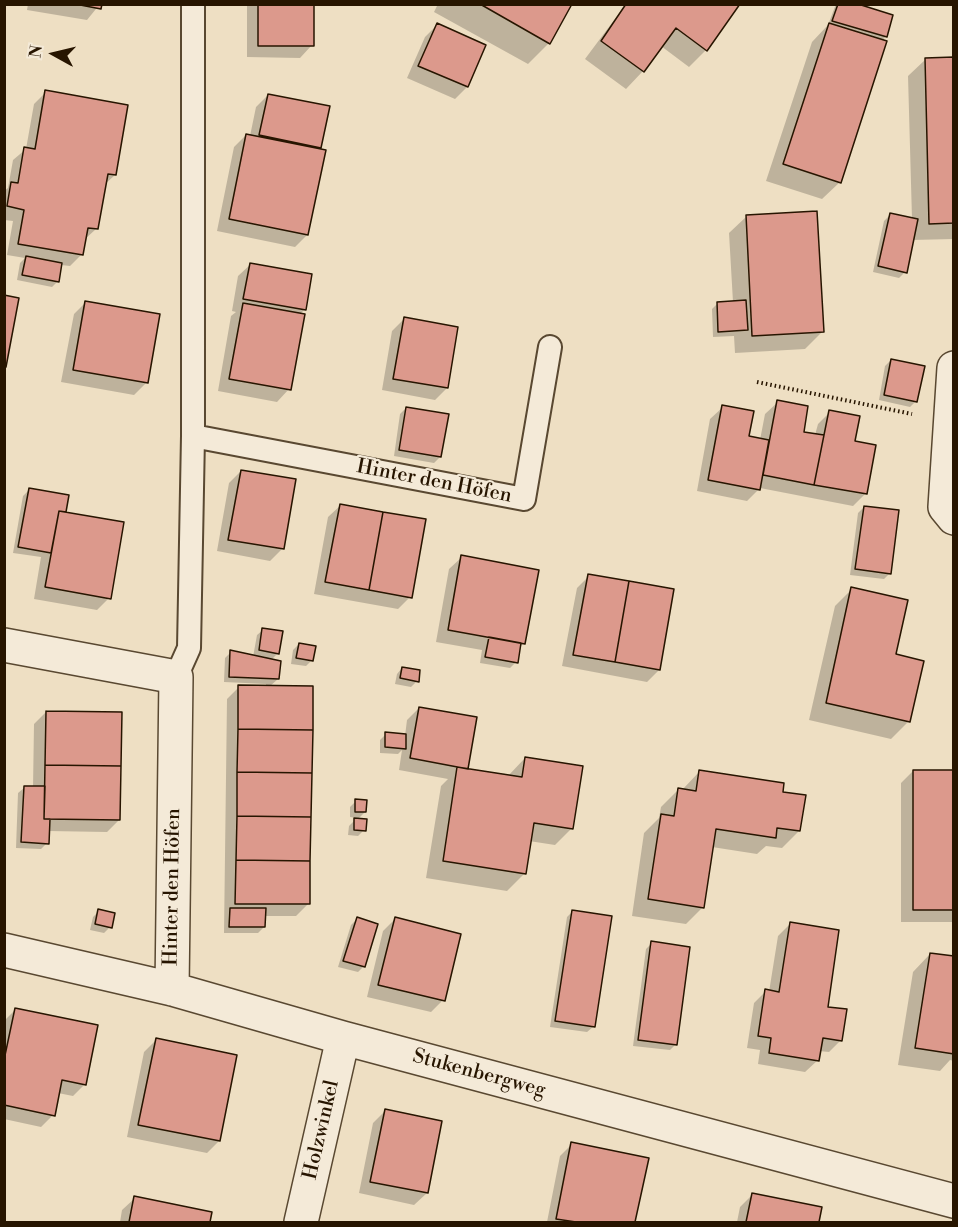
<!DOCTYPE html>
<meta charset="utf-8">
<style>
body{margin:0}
#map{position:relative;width:958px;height:1227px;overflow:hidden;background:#eedfc3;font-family:"Libre Bodoni",serif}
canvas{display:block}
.frame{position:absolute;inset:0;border:6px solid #271500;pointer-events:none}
.north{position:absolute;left:24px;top:24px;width:60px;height:60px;-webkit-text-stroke:4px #f4ead8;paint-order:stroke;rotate:278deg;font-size:16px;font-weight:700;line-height:24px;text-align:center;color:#271500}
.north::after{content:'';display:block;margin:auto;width:21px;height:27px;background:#271500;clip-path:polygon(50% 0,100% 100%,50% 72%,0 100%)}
</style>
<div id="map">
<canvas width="958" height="1227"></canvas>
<div class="frame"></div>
<div class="north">N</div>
</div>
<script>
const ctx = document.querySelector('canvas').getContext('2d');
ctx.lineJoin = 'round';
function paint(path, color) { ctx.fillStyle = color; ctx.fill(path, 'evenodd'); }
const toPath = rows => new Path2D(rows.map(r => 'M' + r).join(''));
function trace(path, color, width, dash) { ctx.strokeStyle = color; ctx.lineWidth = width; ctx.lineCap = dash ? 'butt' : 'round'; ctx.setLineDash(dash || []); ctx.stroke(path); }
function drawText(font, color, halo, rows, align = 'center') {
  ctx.font = font + ' "Libre Bodoni",serif'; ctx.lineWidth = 4.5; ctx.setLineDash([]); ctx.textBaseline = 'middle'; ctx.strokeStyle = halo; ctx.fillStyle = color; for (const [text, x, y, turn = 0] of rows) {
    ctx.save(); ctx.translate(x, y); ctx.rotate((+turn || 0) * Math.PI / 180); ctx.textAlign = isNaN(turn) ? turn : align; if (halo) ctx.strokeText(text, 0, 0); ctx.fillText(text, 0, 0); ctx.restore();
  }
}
const shadow = toPath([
 [28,4,100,4,87,20,27,10],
 [247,4,313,4,312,45,300,58,247,57],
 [438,4,570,4,549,43,528,64,434,12],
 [626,4,738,4,706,50,689,67,661,46,643,71,626,89,585,59],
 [836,4,853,4,886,36,882,41,840,182,822,199,766,181,812,42,828,25],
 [437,25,484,46,467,87,455,99,407,78,425,37],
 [954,58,954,239,912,240,905,272,899,278,873,272,884,221,890,215,912,219,908,76,926,59],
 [46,92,115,175,104,185,96,229,84,240,82,254,70,266,61,265,58,281,52,287,17,280,20,263,25,258,7,255,13,221,4,220,4,191,8,188,13,160,26,149,34,104],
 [268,95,320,147,317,150,307,235,295,247,217,231,234,147,246,135,250,136,256,107],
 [747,216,822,332,805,349,735,353,734,336,713,337,712,309,718,303,733,302,729,233],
 [251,264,304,310,299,315,289,389,277,402,218,391,231,316,236,312,232,311,238,276],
 [86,302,158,315,146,383,134,395,61,382,74,314],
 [404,319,447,388,435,400,382,390,392,331],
 [891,360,916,401,910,407,879,400,885,366],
 [778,402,802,433,815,435,818,424,830,412,854,443,865,494,853,506,760,488,747,501,697,491,710,419,723,407,747,437,760,440,765,414],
 [406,408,440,457,434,463,394,456,400,414],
 [241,471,282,549,270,561,217,551,229,483],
 [29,490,64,511,62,513,109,598,97,610,34,599,41,557,13,553,23,496],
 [341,505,410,597,398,609,314,594,328,517],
 [864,507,890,573,884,579,850,575,858,513],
 [462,557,524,643,519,648,516,662,510,668,480,663,482,650,436,642,449,569],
 [589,576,659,670,647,682,562,666,577,588],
 [852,589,895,655,909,721,891,739,809,720,835,606],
 [263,630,278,653,271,660,278,679,269,687,308,904,296,916,264,916,264,927,258,933,224,933,227,699,239,687,266,687,266,684,224,682,225,658,231,652,253,657,257,635],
 [299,644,311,661,306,666,291,664,293,650],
 [402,668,417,681,411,687,395,684,397,674],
 [419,708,466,770,508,776,525,758,572,828,555,845,529,841,524,874,507,891,426,878,441,786,448,779,399,770,402,750,398,754,380,753,380,740,386,734,405,736,407,720],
 [46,712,119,820,107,832,48,831,47,843,41,849,16,848,18,793,24,788,33,788,34,724],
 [700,771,799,831,782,848,766,846,757,854,712,847,703,907,686,924,632,916,644,833,659,818,661,807,678,790,682,790],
 [913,771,954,771,953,922,901,922,901,783],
 [356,801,365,812,357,820,364,830,358,836,348,835,349,826,357,818,350,817,350,807],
 [99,911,110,927,104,933,90,930,93,917],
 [573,911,593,1027,587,1032,550,1027,567,917],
 [357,919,363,967,358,972,338,967,351,925],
 [395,919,443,1000,431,1012,367,997,383,931],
 [790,924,841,1040,829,1052,819,1051,818,1060,805,1072,758,1064,760,1050,747,1048,754,1003,766,991,769,992,778,936],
 [652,943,676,1044,670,1050,633,1046,646,949],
 [930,954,954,958,954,1061,950,1060,940,1071,898,1065,913,972],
 [15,1010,85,1084,73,1096,58,1093,53,1115,41,1127,4,1119,4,1021],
 [156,1040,219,1141,207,1153,127,1137,144,1052],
 [385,1111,427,1193,414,1205,359,1193,373,1123],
 [572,1144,647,1159,634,1222,547,1222,560,1156],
 [752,1195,820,1208,817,1222,737,1222,740,1207],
 [135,1198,211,1213,209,1222,120,1222,122,1210]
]);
const building = toPath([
 [75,4,102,4,101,9,75,4],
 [258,4,314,4,314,46,258,46,258,4],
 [480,4,572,4,550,44,480,4],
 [626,4,740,4,707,51,676,28,644,72,601,41,626,4],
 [838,4,858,4,893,15,887,37,832,21,838,4],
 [437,23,486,45,468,87,418,66,437,23],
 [829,23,887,41,841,183,783,164,829,23],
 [954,57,954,223,929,224,925,58,954,57],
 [45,90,128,105,116,175,108,174,98,229,88,228,83,255,18,244,24,210,7,206,11,182,18,183,24,147,35,149,45,90],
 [268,94,330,106,321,148,259,135,268,94],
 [246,134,326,150,308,235,229,219,246,134],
 [817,211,824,332,752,336,746,215,817,211],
 [890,213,918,219,907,273,878,266,890,213],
 [26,256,62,263,59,282,22,275,26,256],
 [250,263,312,274,306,310,243,299,250,263],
 [4,295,19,298,6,367,4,367,4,295],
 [746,300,748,330,718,332,717,302,746,300],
 [85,301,160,314,148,383,73,370,85,301],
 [243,303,305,314,291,390,229,379,243,303],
 [404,317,458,327,448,388,393,379,404,317],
 [891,359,925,366,917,402,884,395,891,359],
 [777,400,808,406,804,432,824,435,814,485,763,475,777,400],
 [722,405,754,411,749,436,769,440,760,490,708,480,722,405],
 [406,407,449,414,441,457,399,450,406,407],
 [829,410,860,416,855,441,876,445,867,494,814,485,829,410],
 [241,470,296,479,284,549,228,540,241,470],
 [29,488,69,495,66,512,59,511,51,553,18,547,29,488],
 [340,504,383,512,369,590,325,582,340,504],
 [864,506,899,510,891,574,855,569,864,506],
 [59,511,124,522,111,599,45,587,59,511],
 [383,512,426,519,412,598,369,590,383,512],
 [461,555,539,570,525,644,448,630,461,555],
 [588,574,629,581,615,662,573,655,588,574],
 [629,581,674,589,660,670,615,662,629,581],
 [851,587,908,600,896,654,924,661,910,722,826,703,851,587],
 [262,628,283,631,279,654,259,650,262,628],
 [489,637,521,643,518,663,485,657,489,637],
 [299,643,316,646,313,661,296,658,299,643],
 [230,650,281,661,279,679,229,677,230,650],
 [402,667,420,670,419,682,400,678,402,667],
 [238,685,313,686,313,730,238,729,238,685],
 [419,707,477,717,468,769,410,758,419,707],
 [46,711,122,712,121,766,45,765,46,711],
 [238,729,313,730,312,773,237,772,238,729],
 [385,732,406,734,406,749,385,747,385,732],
 [525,757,583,766,573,829,534,823,526,874,443,861,457,767,522,777,525,757],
 [45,765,121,766,120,820,44,819,45,765],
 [699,770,784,783,783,792,806,795,800,831,777,828,776,838,716,829,704,908,648,899,661,814,674,816,678,788,696,791,699,770],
 [913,770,954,770,954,910,913,910,913,770],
 [237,772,312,773,311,817,237,816,237,772],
 [24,786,45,786,44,819,50,819,49,844,21,842,24,786],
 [355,799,367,800,366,812,355,812,355,799],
 [237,816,311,817,310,861,236,860,237,816],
 [354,818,367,819,366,831,354,830,354,818],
 [236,860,310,861,310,904,235,904,236,860],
 [230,908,266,908,265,927,229,927,230,908],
 [98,909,115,913,112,928,95,924,98,909],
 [572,910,612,916,595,1027,555,1021,572,910],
 [357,917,378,924,365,967,343,961,357,917],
 [395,917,461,934,445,1001,378,985,395,917],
 [790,922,839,930,828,1007,847,1009,842,1041,823,1038,819,1061,769,1053,771,1038,758,1036,765,989,779,992,790,922],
 [651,941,690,947,677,1045,638,1040,651,941],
 [930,953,954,956,954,1054,915,1048,930,953],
 [15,1008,98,1025,86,1085,62,1080,55,1116,4,1105,4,1060,15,1008],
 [156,1038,237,1055,220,1141,138,1125,156,1038],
 [385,1109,442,1121,428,1193,370,1182,385,1109],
 [571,1142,649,1158,635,1222,576,1222,556,1219,571,1142],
 [752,1193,822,1207,819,1222,746,1222,752,1193],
 [134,1196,212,1212,210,1222,129,1222,134,1196]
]);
const path = toPath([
 [757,382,912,414]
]);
const service = toPath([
 [193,436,524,499,550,347],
 [176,677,189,648,193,436,193,4]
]);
const minor = toPath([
 [954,368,945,507,954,518],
 [4,645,176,677,172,989],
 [4,950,172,989,343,1038,954,1201],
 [301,1222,343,1038]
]);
const streetNames = [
 ["Hinter den Höfen",434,482,11],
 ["Hinter den Höfen",173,887,-89],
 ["Stukenbergweg",479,1074,15],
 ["Holzwinkel",322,1130,-77]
];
paint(shadow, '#0003');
paint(building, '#dc998c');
trace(building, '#271500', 1.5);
trace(service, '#594831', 26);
trace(minor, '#594831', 36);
trace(path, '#271500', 4, [1.5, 3]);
trace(service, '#f4ead8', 22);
trace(minor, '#f4ead8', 33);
drawText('20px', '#271500', '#f4ead8', streetNames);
</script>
